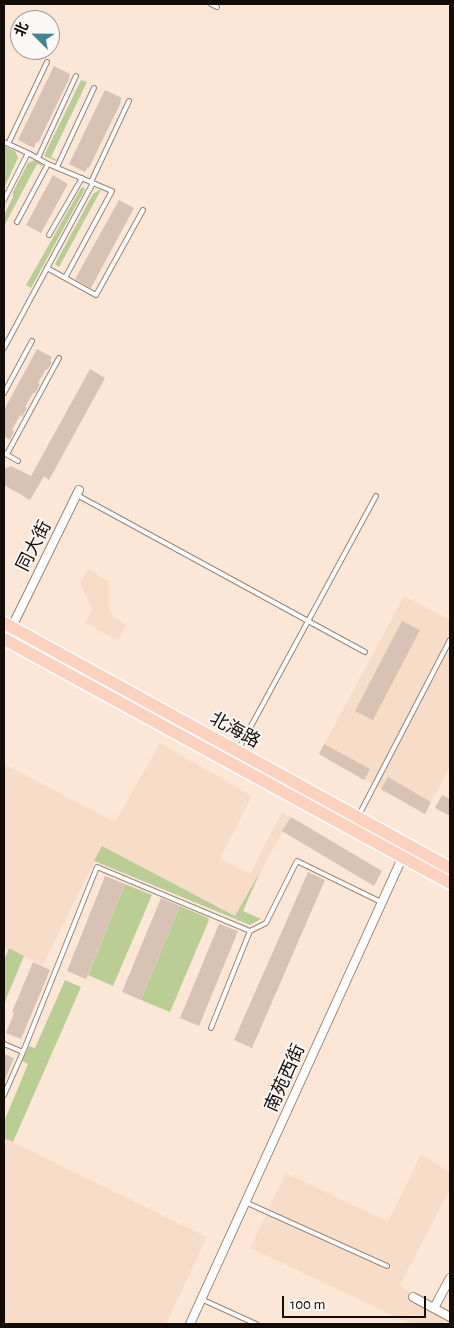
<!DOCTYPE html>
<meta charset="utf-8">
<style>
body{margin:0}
#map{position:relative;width:454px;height:1328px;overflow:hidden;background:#fce7d7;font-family:"Alegreya Sans","Noto Sans SC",sans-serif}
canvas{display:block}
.frame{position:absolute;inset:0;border:5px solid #130c07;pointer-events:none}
.north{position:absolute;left:10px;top:10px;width:50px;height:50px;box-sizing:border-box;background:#fcf8f5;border:1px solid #9f9a96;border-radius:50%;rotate:293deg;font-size:14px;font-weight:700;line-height:20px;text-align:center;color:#130c07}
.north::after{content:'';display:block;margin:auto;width:18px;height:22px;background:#408692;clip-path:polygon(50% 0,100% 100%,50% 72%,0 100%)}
.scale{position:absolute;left:282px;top:1296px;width:144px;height:22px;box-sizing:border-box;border:2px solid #130c07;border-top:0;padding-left:6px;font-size:15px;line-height:18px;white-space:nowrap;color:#130c07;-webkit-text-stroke:4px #fcf8f5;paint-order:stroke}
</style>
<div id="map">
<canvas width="454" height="1328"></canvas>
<div class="frame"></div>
<div class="north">北</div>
<div class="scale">100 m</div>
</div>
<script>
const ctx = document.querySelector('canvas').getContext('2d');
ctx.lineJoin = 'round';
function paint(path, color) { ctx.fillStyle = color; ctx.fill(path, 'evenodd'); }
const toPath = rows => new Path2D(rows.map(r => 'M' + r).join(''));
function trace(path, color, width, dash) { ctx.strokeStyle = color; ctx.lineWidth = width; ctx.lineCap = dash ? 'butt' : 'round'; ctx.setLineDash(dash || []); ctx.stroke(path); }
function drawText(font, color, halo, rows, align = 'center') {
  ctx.font = font + ' "Alegreya Sans","Noto Sans SC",sans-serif'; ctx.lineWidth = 4; ctx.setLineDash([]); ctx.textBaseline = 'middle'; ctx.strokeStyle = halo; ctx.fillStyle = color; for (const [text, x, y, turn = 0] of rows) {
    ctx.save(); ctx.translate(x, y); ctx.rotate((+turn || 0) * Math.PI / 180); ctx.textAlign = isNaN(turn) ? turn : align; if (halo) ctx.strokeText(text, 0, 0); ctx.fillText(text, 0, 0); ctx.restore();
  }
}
const built = toPath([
 [88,569,109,582,109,608,113,617,126,625,118,641,85,623,92,609,80,583],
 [404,596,450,620,450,766,425,814,319,754],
 [160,743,252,796,220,859,250,874,282,812,291,817,235,916,102,846,43,965,4,946,4,764,115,822],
 [4,1138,207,1237,166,1324,4,1324],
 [421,1154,450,1173,450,1189,400,1285,445,1320,443,1324,411,1324,250,1248,286,1173,388,1222]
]);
const green = toPath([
 [81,80,87,82,51,157,57,160,56,161,44,156],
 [4,146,15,151,18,158,4,188],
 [35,160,41,163,43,166,37,164,4,226,4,215,13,197,13,192,28,163],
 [84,187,85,188,84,191,31,288,26,285,81,188],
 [99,190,101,190,59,267,55,264,93,194],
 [102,846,235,916,261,870,243,911,261,919,250,925,94,861],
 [125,884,152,895,113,986,88,975],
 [180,906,208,918,209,920,170,1012,141,1000],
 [9,948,24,956,4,1004,4,961],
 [65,980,81,987,13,1142,4,1138,4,1122,28,1064,22,1061,29,1046,35,1048]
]);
const building = toPath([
 [54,66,70,74,69,77,70,77,38,143,36,142,34,148,18,140],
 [105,90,122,98,120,101,121,102,89,168,88,167,85,172,69,164],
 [53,175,68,184,41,233,26,225],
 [119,200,134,208,91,288,75,279],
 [37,349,52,357,50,361,52,362,48,369,46,369,38,383,40,384,35,393,33,393,25,407,27,408,22,417,20,415,12,430,14,431,10,440,4,436,4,410],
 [90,369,105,378,49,480,44,476,30,500,4,485,4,469,11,466,31,476],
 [402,621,420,630,373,720,355,711],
 [324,744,370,769,364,780,319,754],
 [388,777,431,802,425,814,381,789],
 [442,795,450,799,450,816,435,808],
 [291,817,382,871,374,886,282,831],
 [308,872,325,880,252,1048,234,1040],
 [105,876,125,884,86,979,67,971],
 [161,898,180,906,141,1000,122,992],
 [219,924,238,931,199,1026,180,1018],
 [33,962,50,970,21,1039,6,1033,14,1013,12,1012],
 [4,1054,14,1058,4,1082]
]);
const lane = toPath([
 [211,4,217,7],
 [4,142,28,153],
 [8,144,47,62],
 [38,158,76,76],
 [57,167,94,88],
 [91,182,129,101],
 [4,200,28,153,48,164,112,191,65,278],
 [17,222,48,164],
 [49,235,82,178],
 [47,268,96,295,143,210],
 [4,348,93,183],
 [4,393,32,341],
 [4,453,18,461],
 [7,454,59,358],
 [77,495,365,652],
 [238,750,376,496],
 [359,815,450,640],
 [211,1028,250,931],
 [4,1044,23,1052,97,867,250,931,266,923,297,861,381,902],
 [4,1095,23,1052],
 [245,1202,387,1266],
 [201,1299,256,1324]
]);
const street = toPath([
 [4,643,79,490],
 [413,1297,450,1317],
 [434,1308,450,1278],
 [190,1324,408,845]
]);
const primary = toPath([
 [4,623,450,868],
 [4,639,450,883]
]);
const streetNames = [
 ["同大街",34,546,-63],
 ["北海路",235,730,29],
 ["南苑西街",285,1078,-66]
];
paint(built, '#f7dcc7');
paint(green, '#bacd95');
paint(building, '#d7c2b3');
trace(lane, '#978475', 6);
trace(street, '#978475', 10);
trace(primary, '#fff', 15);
trace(lane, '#fff', 4);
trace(street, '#fff', 8);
trace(primary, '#fcd1be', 12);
drawText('18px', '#130c07', '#fcf8f5', streetNames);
</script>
